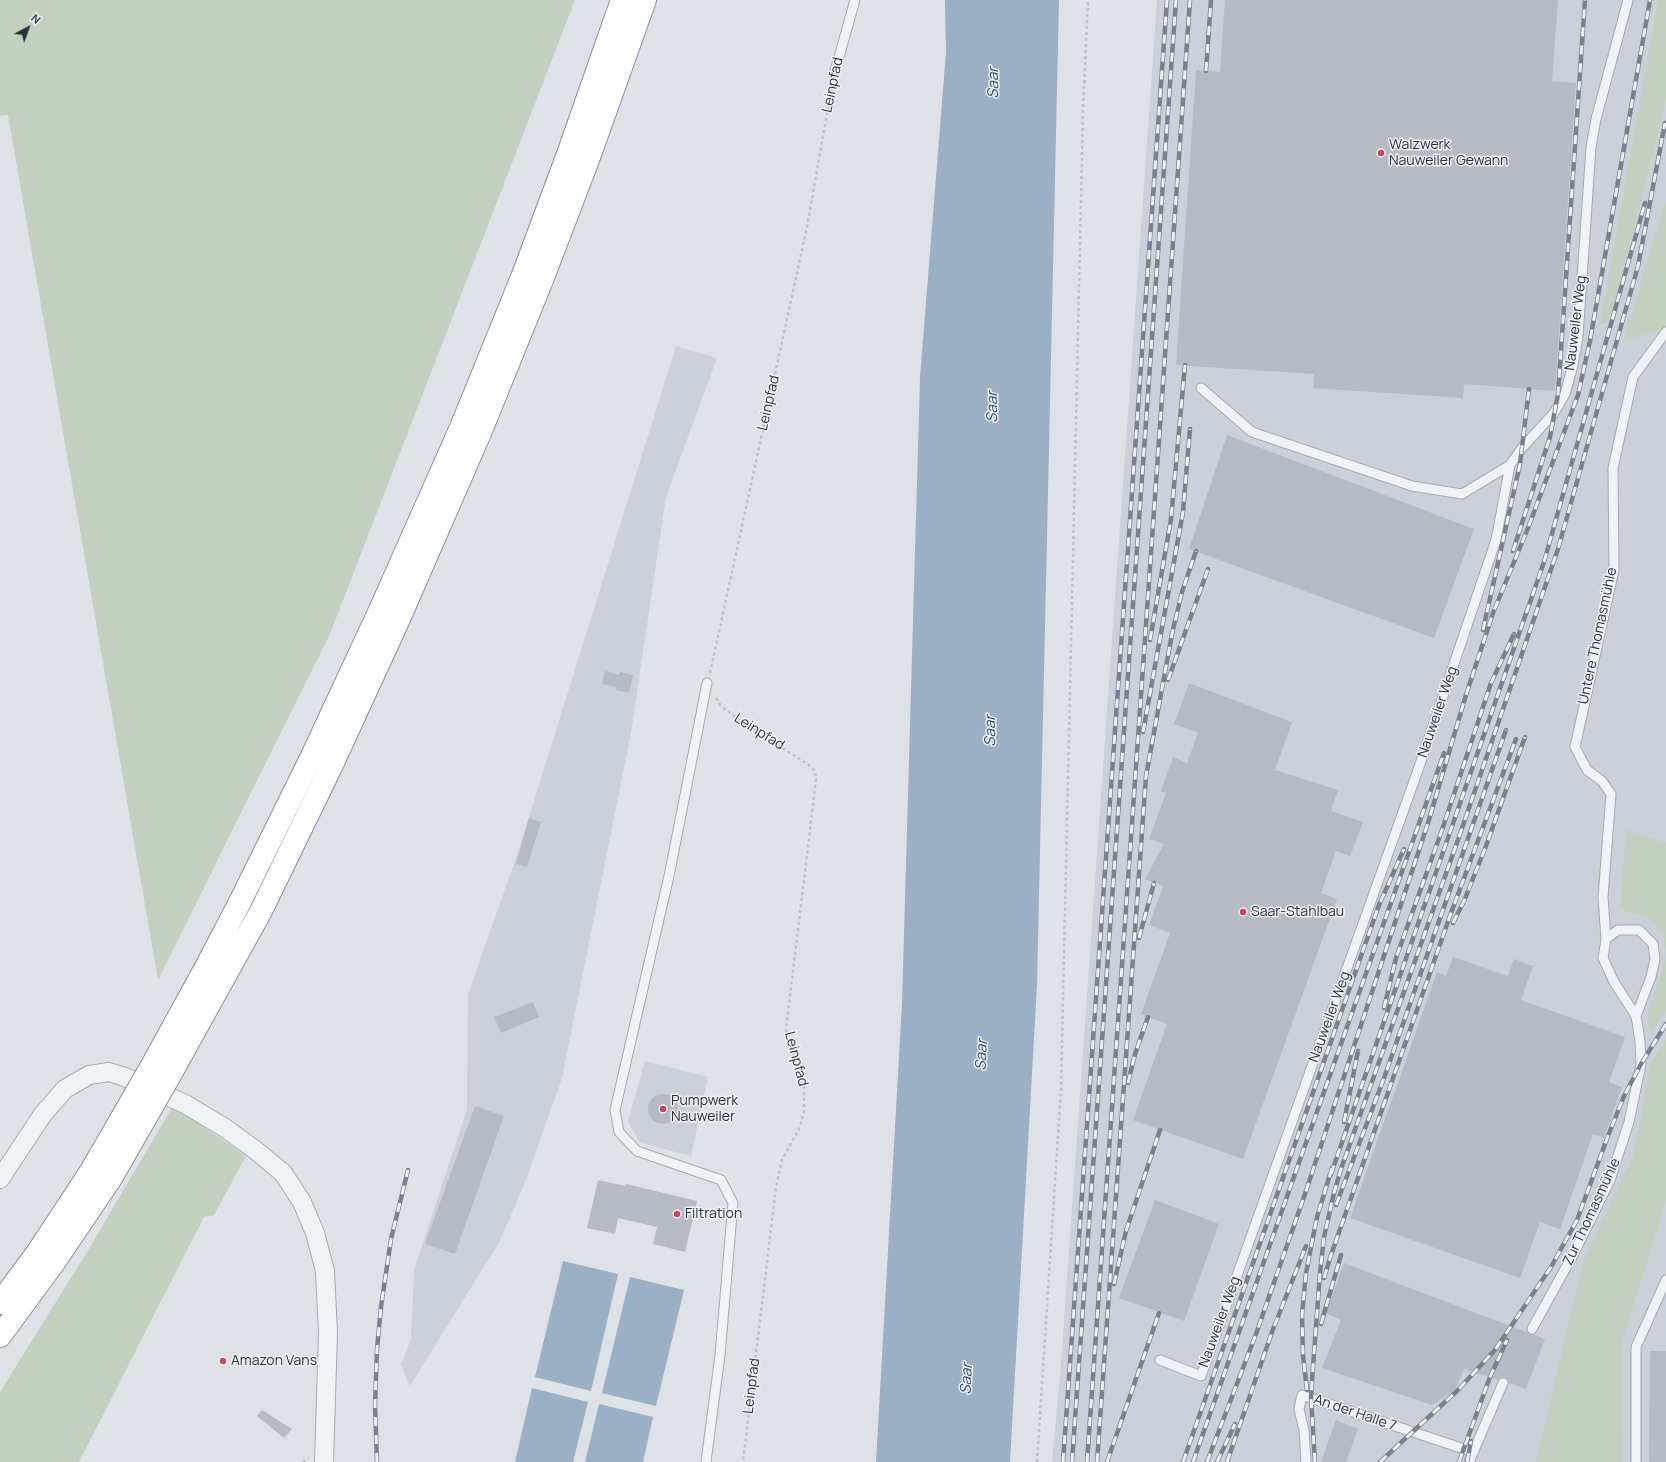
<!DOCTYPE html>
<meta charset="utf-8">
<style>
body{margin:0}
#map{position:relative;width:1666px;height:1462px;overflow:hidden;background:#dee2e7;font-family:Manrope,sans-serif}
canvas{display:block}
.north{position:absolute;left:8px;top:8px;width:40px;height:40px;-webkit-text-stroke:3px #eef0f5;paint-order:stroke;rotate:41deg;font-size:11px;font-weight:700;line-height:16px;text-align:center;color:#28303d}
.north::after{content:'';display:block;margin:auto;width:14px;height:18px;background:#28303d;clip-path:polygon(50% 0,100% 100%,50% 72%,0 100%)}
</style>
<div id="map">
<canvas width="1666" height="1462"></canvas>
<div class="north">N</div>
</div>
<script>
const ctx = document.querySelector('canvas').getContext('2d');
ctx.lineJoin = 'round';
function paint(path, color) { ctx.fillStyle = color; ctx.fill(path, 'evenodd'); }
const toPath = rows => new Path2D(rows.map(r => 'M' + r).join(''));
function trace(path, color, width, dash) { ctx.strokeStyle = color; ctx.lineWidth = width; ctx.lineCap = dash ? 'butt' : 'round'; ctx.setLineDash(dash || []); ctx.stroke(path); }
function drawText(font, color, halo, rows, align = 'center') {
  ctx.font = font + ' Manrope,sans-serif'; ctx.lineWidth = 3; ctx.setLineDash([]); ctx.textBaseline = 'middle'; ctx.strokeStyle = halo; ctx.fillStyle = color; for (const [text, x, y, turn = 0] of rows) {
    ctx.save(); ctx.translate(x, y); ctx.rotate((+turn || 0) * Math.PI / 180); ctx.textAlign = isNaN(turn) ? turn : align; if (halo) ctx.strokeText(text, 0, 0); ctx.fillText(text, 0, 0); ctx.restore();
  }
}
const built = toPath([
 [1157,0,1666,0,1666,1462,1052,1462,1061,1364],
 [676,346,717,358,666,497,631,733,562,1078,526,1180,500,1241,410,1386,401,1365,411,1339,414,1270,467,1109,468,994,517,855],
 [645,1061,708,1077,691,1156,641,1143,634,1133,628,1121]
]);
const green = toPath([
 [0,0,575,0,330,634,158,980,8,115,0,116],
 [1658,0,1666,0,1666,97,1664,109,1619,289,1608,323,1600,324],
 [1666,200,1666,329,1624,340],
 [1626,830,1666,843,1666,953,1663,933,1650,919,1620,909],
 [1666,958,1666,1012,1651,1032,1647,1017],
 [1666,1039,1666,1199,1621,1346,1623,1462,1536,1462,1583,1262,1634,1154,1650,1065],
 [173,1106,246,1156,214,1215,204,1217,79,1462,0,1462,0,1392,87,1252]
]);
const water = toPath([
 [945,0,1059,0,1037,985,1010,1462,876,1462,902,1003,920,377,946,52],
 [563,1261,618,1274,591,1391,535,1377],
 [630,1277,684,1290,656,1406,602,1393],
 [532,1388,588,1402,573,1462,515,1462],
 [599,1404,653,1417,643,1462,585,1462]
]);
const building = toPath([
 [1225,0,1558,0,1552,81,1576,83,1555,391,1464,384,1463,398,1313,388,1314,374,1176,365,1196,70,1220,72],
 [1227,435,1474,529,1434,638,1189,549],
 [605,671,619,675,620,672,633,675,629,693,616,690,617,687,602,684],
 [1189,683,1292,722,1275,770,1338,790,1331,811,1363,822,1350,856,1336,851,1321,893,1337,899,1243,1159,1133,1120,1167,1024,1141,1014,1170,933,1149,925,1163,886,1145,879,1164,844,1149,839,1166,793,1161,791,1173,757,1187,763,1198,733,1174,724],
 [529,818,541,822,527,867,516,864],
 [1453,957,1508,976,1514,959,1533,966,1521,1000,1625,1037,1609,1082,1622,1087,1604,1138,1593,1134,1560,1229,1540,1222,1520,1278,1350,1218,1437,972,1446,976],
 [533,1002,539,1017,501,1033,494,1017],
 '648 1109a15 15 0 1 1 30 0a15 15 0 1 1-30 0Z',
 [475,1106,504,1116,455,1254,425,1244],
 [598,1180,626,1186,626,1184,697,1201,685,1252,653,1244,657,1227,618,1218,615,1234,587,1228],
 [1155,1200,1219,1224,1184,1321,1119,1298],
 [1344,1263,1545,1339,1526,1389,1509,1383,1508,1380,1505,1377,1502,1377,1498,1380,1464,1369,1455,1390,1432,1405,1322,1368,1341,1320,1326,1313],
 [1650,1351,1666,1351,1666,1462,1649,1462],
 [262,1410,292,1429,284,1438,257,1416],
 [1336,1420,1358,1429,1346,1462,1321,1462]
]);
const path = toPath([
 [710,673,807,227,832,85],
 [716,698,721,706,739,720,809,765,815,771,816,780,786,1029,789,1045,801,1072,804,1087,804,1111,800,1127,782,1160,776,1187,743,1462],
 [303,1462,309,1458],
 [1037,1462,1061,1089,1083,110,1088,0]
]);
const service = toPath([
 [834,75,855,0],
 [1201,388,1252,432,1412,486,1462,494,1510,465],
 [1606,939,1618,930,1639,930,1653,944,1655,959,1651,977,1636,1016,1614,982,1603,958,1606,939,1603,897,1611,794,1602,781,1587,770,1575,747,1614,570,1613,468,1633,377,1666,332],
 [1532,1329,1574,1253,1610,1180,1629,1122,1641,1064,1640,1041,1636,1016],
 [1160,1360,1201,1376,1418,770,1496,540,1510,465,1522,448,1554,413,1565,394,1573,365,1578,336,1591,147,1596,119,1628,0],
 [706,1462,720,1355,733,1203,721,1180,637,1151,619,1132,615,1110,669,876,707,683],
 [1306,1462,1304,1430,1299,1409,1302,1395,1473,1452],
 [1469,1462,1503,1383],
 [1636,1462,1636,1347,1666,1280]
]);
const minor = toPath([
 [0,1179,43,1114,65,1089,89,1075,109,1072,125,1077,185,1104,225,1128,254,1149,283,1173,302,1202,315,1233,325,1271,328,1333,324,1462]
]);
const motorway = toPath([
 [206,967,239,904,311,758,380,610,462,425,523,275,568,154,622,0],
 [225,976,261,911,331,767,399,619,480,433,542,280,588,160,645,0],
 [0,1303,37,1253,91,1171],
 [0,1336,53,1264,111,1178]
]);
const rail = toPath([
 [1206,71,1211,0],
 [1513,551,1550,437,1558,394,1585,0],
 [1483,630,1520,464,1529,389],
 [1150,640,1171,519,1185,365],
 [1168,680,1208,569],
 [1143,732,1183,512,1190,429],
 [1453,923,1464,901,1486,846,1525,737],
 [1139,938,1154,883],
 [1384,1008,1396,958,1442,830,1491,683,1514,634],
 [1128,1083,1135,1054,1148,1017],
 [1344,1122,1358,1051],
 [1331,1174,1544,562,1645,203],
 [1336,1205,1384,1078,1506,730],
 [1324,1278,1331,1255,1451,913,1516,739],
 [1114,1284,1126,1231,1160,1130],
 [1321,1324,1341,1255],
 [1307,1390,1303,1356,1302,1315,1306,1273,1317,1217,1332,1168],
 [377,1462,375,1405,377,1349,381,1307,391,1239,408,1170],
 [1063,1462,1167,0],
 [1072,1462,1176,0],
 [1087,1462,1190,0],
 [1097,1462,1146,776,1172,634,1182,592,1196,551],
 [1107,1462,1159,1313],
 [1183,1462,1379,905,1404,849],
 [1193,1462,1444,753],
 [1207,1462,1256,1334,1305,1194,1428,823,1466,695,1493,613,1528,528,1578,395,1590,341,1650,0],
 [1217,1462,1235,1424],
 [1227,1462,1272,1332,1306,1246],
 [1315,1462,1311,1398,1313,1367,1320,1273,1324,1237,1334,1193,1341,1169,1459,837,1558,549,1638,266,1665,123],
 [1380,1462,1457,1391,1495,1350,1551,1267,1577,1220,1608,1136,1624,1096,1641,1064,1666,1024],
 [1459,1462,1490,1377,1507,1340],
 [1467,1462,1471,1441]
]);
const motorwayBridge = toPath([
 [91,1171,150,1069,206,967],
 [111,1178,169,1077,225,976]
]);
const markers = [
 [1381,153,4,"#c7495a"],
 [1243,912,4,"#c7495a"],
 [663,1109,4,"#c7495a"],
 [677,1214,4,"#c7495a"],
 [223,1361,4,"#c7495a"]
];
const streetNames = [
 ["Leinpfad",833,85,-78],
 ["Nauweiler Weg",1576,323,-83],
 ["Leinpfad",769,403,-77],
 ["Untere Thomasmühle",1598,636,-78],
 ["Nauweiler Weg",1438,712,-71],
 ["Leinpfad",759,732,32],
 ["Nauweiler Weg",1330,1017,-70],
 ["Leinpfad",796,1059,75],
 ["Zur Thomasmühle",1592,1212,-65],
 ["Nauweiler Weg",1220,1322,-70],
 ["Leinpfad",752,1386,-83],
 ["An der Halle 7",1355,1413,19]
];
const poiNames = [
 ["Walzwerk",1389,145],
 ["Nauweiler Gewann",1389,161],
 ["Saar-Stahlbau",1251,912],
 ["Pumpwerk",671,1101],
 ["Nauweiler",671,1117],
 ["Filtration",685,1214],
 ["Amazon Vans",231,1361]
];
const waterNames = [
 ["Saar",994,83,-90],
 ["Saar",993,407,-90],
 ["Saar",991,731,-90],
 ["Saar",982,1055,-87],
 ["Saar",967,1379,-87]
];
paint(built, '#ccd1d9');
paint(green, '#c4d0c0');
paint(water, '#9bafc5');
paint(building, '#b6bbc3');
trace(service, '#a4a9b1', 11);
trace(minor, '#a4a9b1', 20);
trace(motorway, '#878f9d', 24);
trace(path, '#bdc0c6', 2.5, [3, 3]);
trace(service, '#f1f2f6', 9);
trace(minor, '#f1f2f6', 18);
trace(motorway, '#fff', 22);
trace(rail, '#798190', 4.5);
trace(rail, '#eef0f5', 3, [9]);
trace(motorwayBridge, '#878f9d', 24, []);
trace(motorwayBridge, '#fff', 22);
for (const [x, y, r, color] of markers) { const dot = new Path2D(); dot.arc(x, y, r, 0, 2 * Math.PI); ctx.fillStyle = color; ctx.fill(dot); trace(dot, '#eef0f5', 1.5); }
drawText('14px', '#28303d', '#eef0f5', streetNames);
drawText('14px', '#28303d', '#eef0f5', poiNames, 'left');
drawText('italic 15px', '#354e6f', '#eef0f5', waterNames);
</script>
